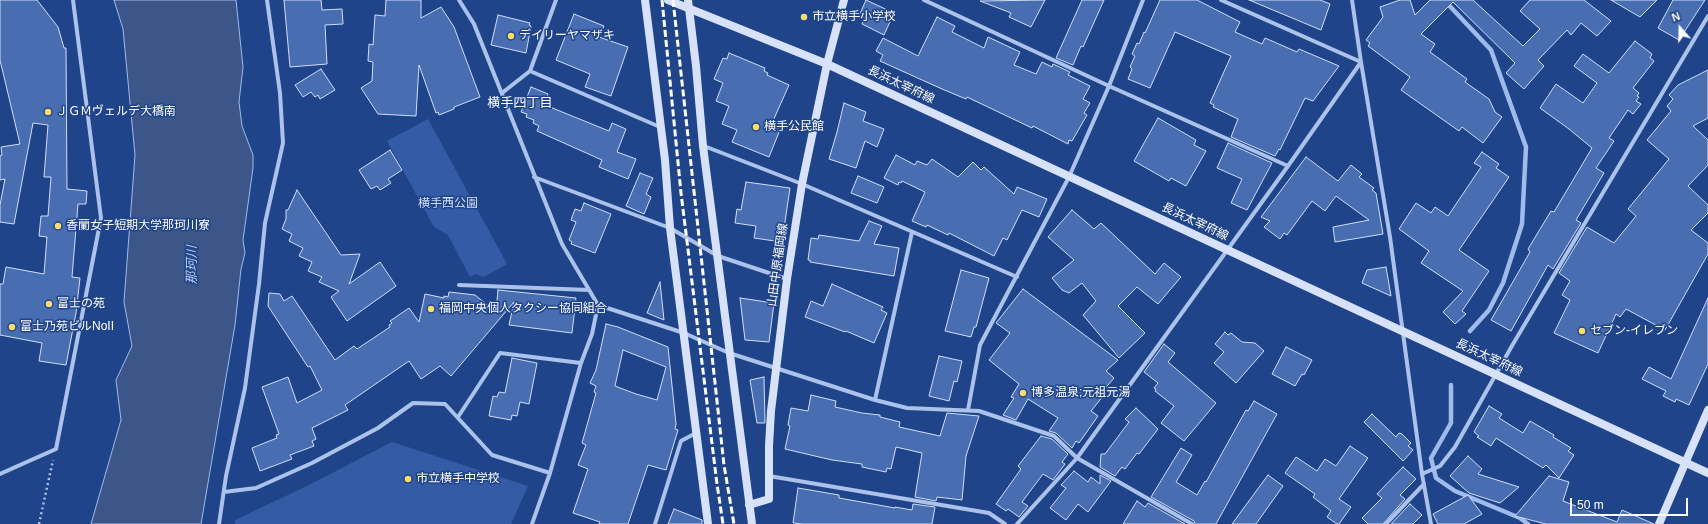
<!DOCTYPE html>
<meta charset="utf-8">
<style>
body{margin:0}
#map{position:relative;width:1708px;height:524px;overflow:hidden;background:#204489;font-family:Helvetica,sans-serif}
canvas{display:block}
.north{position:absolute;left:1660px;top:8px;width:40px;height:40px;-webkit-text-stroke:3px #204489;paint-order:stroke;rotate:340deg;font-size:11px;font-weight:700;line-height:16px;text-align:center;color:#fff}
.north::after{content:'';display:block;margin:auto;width:14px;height:18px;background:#fff;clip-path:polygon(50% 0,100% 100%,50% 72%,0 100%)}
.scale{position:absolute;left:1570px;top:498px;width:118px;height:18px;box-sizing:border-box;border:2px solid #fff;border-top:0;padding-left:5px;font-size:12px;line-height:14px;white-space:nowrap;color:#fff;-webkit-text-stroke:3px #204489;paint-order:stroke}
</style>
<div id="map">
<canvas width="1708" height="524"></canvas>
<div class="north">N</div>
<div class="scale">50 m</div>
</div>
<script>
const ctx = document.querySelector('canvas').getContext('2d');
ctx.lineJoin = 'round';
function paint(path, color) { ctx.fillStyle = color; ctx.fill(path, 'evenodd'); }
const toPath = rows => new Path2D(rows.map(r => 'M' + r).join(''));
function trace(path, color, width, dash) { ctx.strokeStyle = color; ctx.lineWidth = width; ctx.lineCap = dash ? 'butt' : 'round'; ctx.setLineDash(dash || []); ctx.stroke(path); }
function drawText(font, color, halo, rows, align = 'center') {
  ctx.font = font + ' Helvetica,"Noto Sans JP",sans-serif'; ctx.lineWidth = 3; ctx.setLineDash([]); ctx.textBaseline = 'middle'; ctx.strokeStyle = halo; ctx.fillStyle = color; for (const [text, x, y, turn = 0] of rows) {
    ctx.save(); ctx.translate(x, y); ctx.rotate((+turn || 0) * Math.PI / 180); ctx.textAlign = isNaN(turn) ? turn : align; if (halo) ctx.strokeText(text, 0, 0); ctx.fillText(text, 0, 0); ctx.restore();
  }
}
const green = toPath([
 [428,119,507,264,484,277,476,274,470,277,448,235,434,227,387,141],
 [392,442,528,486,511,524,235,524,235,520,307,486]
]);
const water = toPath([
 [114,0,236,0,243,67,239,102,242,126,253,155,253,168,243,240,245,253,241,269,235,325,201,524,91,524,121,420,116,380,132,346,124,302,135,155,123,29,114,0]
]);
const stream = toPath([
 [1444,0,1491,50,1526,147,1522,224,1503,283,1489,310,1470,331],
 [1451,385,1451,423,1431,458,1436,478,1455,491,1520,518,1528,524]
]);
const building = toPath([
 [0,0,37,0,58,27,64,48,66,48,67,189,87,191,86,204,78,204,72,277,80,278,76,313,66,365,39,361,42,343,0,335,0,284,3,284,6,267,44,274,47,237,39,236,41,216,48,216,51,177,44,177,48,125,33,123,14,224,0,222,0,205,5,179,0,180,0,156,2,155,1,147,20,144,0,60,0,0],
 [284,0,321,0,322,10,342,9,343,24,325,25,327,64,290,67,284,0],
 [386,0,421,0,421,18,441,7,454,27,480,97,454,107,454,109,439,115,438,112,436,113,419,65,416,116,378,114,361,88,372,81,373,62,368,61,369,44,373,45,375,15,385,16,386,0],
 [866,0,894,13,884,35,862,24,865,18,859,16,866,0],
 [1045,0,1031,27,1009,17,1011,13,980,1,1045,0],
 [1082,0,1104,0,1083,47,1081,46,1073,65,1056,58,1082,0],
 [1160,0,1197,0,1240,22,1235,32,1262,44,1265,38,1297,52,1299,49,1339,66,1313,101,1305,98,1280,150,1279,149,1275,156,1231,137,1238,119,1213,107,1214,105,1210,103,1231,56,1175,32,1150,88,1128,79,1132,69,1130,67,1135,56,1132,54,1137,43,1139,44,1144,32,1145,33,1160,0],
 [1249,0,1320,0,1330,4,1321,30,1249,0],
 [1400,0,1410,0,1415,15,1430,0,1473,0,1523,46,1540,29,1520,11,1530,0,1584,0,1611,21,1597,36,1581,23,1571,35,1567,30,1538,60,1544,66,1524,89,1506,73,1515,63,1453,2,1421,34,1435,44,1430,52,1467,79,1465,82,1489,99,1495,112,1502,117,1483,143,1462,127,1459,131,1401,90,1410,77,1368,46,1370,43,1366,40,1383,17,1380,7,1400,0],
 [1611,0,1657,0,1640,17,1611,0],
 [1673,0,1705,0,1679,40,1658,28,1673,0],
 [574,14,604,26,599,37,628,47,611,96,585,87,590,74,556,60,574,14],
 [498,15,530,23,529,25,531,26,526,53,491,45,498,15],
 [937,17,955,26,952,32,984,48,988,37,1020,52,1014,65,1036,74,1042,62,1052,67,1053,64,1070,72,1068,75,1090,86,1083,99,1090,103,1084,113,1087,115,1072,141,1069,140,1068,144,1033,126,1032,128,967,97,966,99,942,89,880,61,883,55,876,51,883,38,918,56,937,17],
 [1635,41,1652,54,1650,58,1654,61,1633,88,1639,93,1637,96,1639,97,1636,101,1641,104,1633,114,1628,110,1609,138,1614,141,1596,168,1604,173,1576,220,1581,223,1553,269,1548,265,1511,331,1491,320,1530,252,1528,249,1551,211,1554,212,1592,148,1569,129,1540,108,1556,84,1583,103,1597,83,1574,66,1583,54,1609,73,1635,41],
 [729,53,765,68,764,71,768,73,767,75,789,85,773,121,782,125,769,157,732,142,737,130,722,124,729,106,716,101,723,83,714,79,723,58,727,59,729,53],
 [321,69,335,90,320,99,318,95,315,97,311,92,303,97,295,85,321,69],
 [1708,70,1708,118,1693,126,1708,140,1708,165,1688,186,1708,205,1708,213,1691,230,1708,243,1708,254,1665,330,1626,309,1620,317,1616,314,1598,353,1554,333,1570,300,1562,295,1570,281,1559,273,1587,227,1614,243,1636,216,1628,209,1669,159,1647,140,1671,111,1667,106,1673,99,1669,95,1678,85,1708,70],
 [531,87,548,94,545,105,609,131,612,123,626,129,617,152,636,159,628,179,599,167,602,160,537,131,539,126,533,123,534,120,526,117,527,114,521,112,531,87],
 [844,103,866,112,863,121,884,129,877,147,865,141,856,168,829,159,837,132,844,103],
 [1158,118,1196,140,1194,145,1206,151,1186,186,1171,178,1169,181,1134,161,1158,118],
 [1228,143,1272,163,1247,210,1231,203,1242,179,1217,168,1228,143],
 [390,150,402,170,388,179,391,183,380,190,377,186,371,189,359,170,390,150],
 [1482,152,1499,164,1496,168,1509,177,1459,250,1489,271,1462,311,1466,314,1455,324,1443,312,1463,291,1421,263,1429,251,1399,229,1416,203,1431,213,1435,207,1448,216,1481,167,1474,163,1482,152],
 [896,155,915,165,917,161,927,165,932,159,958,177,973,162,981,170,984,167,1014,194,1017,187,1047,199,1039,217,1022,210,1007,240,1003,238,994,256,949,233,948,235,927,225,926,227,912,221,925,192,902,181,901,183,899,182,898,185,884,178,896,155],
 [1306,157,1338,181,1351,165,1362,174,1359,177,1374,188,1372,190,1376,193,1383,234,1335,242,1333,227,1369,220,1336,196,1325,211,1312,201,1287,235,1284,233,1280,239,1264,227,1270,221,1261,217,1306,157],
 [640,173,653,178,646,194,651,197,644,214,626,206,640,173],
 [858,176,884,187,877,203,851,193,858,176],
 [746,182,790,188,782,242,754,238,756,226,735,223,737,209,741,210,746,182],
 [297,190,341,255,360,254,349,284,380,262,396,286,347,321,331,297,339,291,319,282,322,277,308,271,312,262,299,256,303,248,289,241,292,234,282,229,286,219,286,210,288,210,297,190],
 [584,203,611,214,595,253,571,244,572,242,569,240,576,222,571,220,575,209,581,211,584,203],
 [1072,210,1094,229,1101,223,1155,274,1164,263,1181,277,1158,304,1137,287,1118,306,1145,333,1119,358,1083,315,1096,301,1082,283,1069,293,1062,290,1052,278,1074,260,1048,237,1072,210],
 [869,221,882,226,874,244,899,248,894,276,810,262,810,260,808,260,811,238,818,239,819,235,859,241,869,221],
 [1386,267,1391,296,1362,283,1367,270,1386,267],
 [961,270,989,278,976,327,974,327,971,337,945,331,961,270],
 [660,282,664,320,647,313,660,282],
 [832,284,883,307,881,310,887,313,874,343,846,331,845,332,805,317,811,301,823,306,832,284],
 [1023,289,1118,360,1106,371,1114,378,1101,393,1104,395,1091,411,1098,416,1079,443,1076,441,1072,448,1056,433,1049,431,1058,418,1028,399,1016,420,1003,415,1014,398,1011,397,1019,384,989,360,1010,333,996,323,1023,289],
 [498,290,576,298,572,333,509,325,514,302,451,376,440,366,421,379,409,361,345,405,348,410,312,428,316,439,312,441,314,446,290,455,292,459,260,471,252,448,277,438,276,435,279,434,262,387,288,377,297,403,322,390,310,366,308,367,268,306,269,293,280,294,284,301,292,296,335,360,354,346,357,349,390,327,389,325,392,323,390,321,409,308,419,322,425,294,444,298,444,296,448,297,449,292,475,295,496,312,498,290],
 [740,298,774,303,769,342,745,340,740,298],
 [1708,298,1708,364,1689,405,1676,399,1675,402,1663,396,1666,391,1642,379,1649,367,1671,379,1708,298],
 [606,324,618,327,668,347,676,424,675,429,678,430,666,470,648,465,628,524,599,524,600,522,573,513,588,469,578,465,586,445,582,443,596,393,594,392,596,386,590,383,596,370,606,324],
 [623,350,666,367,657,400,636,394,615,386,623,350],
 [1225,332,1228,335,1231,333,1242,342,1255,343,1264,351,1236,383,1214,363,1224,352,1215,344,1225,332],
 [1164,344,1175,353,1168,362,1216,403,1184,441,1161,423,1174,406,1155,391,1156,389,1154,388,1158,383,1144,372,1164,344],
 [1286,347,1312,360,1304,375,1302,374,1295,386,1272,374,1286,347],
 [939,356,962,361,957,382,954,381,949,401,929,396,939,356],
 [512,358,537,363,529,404,520,402,517,416,512,415,511,420,489,416,493,396,497,397,499,392,505,393,512,358],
 [764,377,765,423,757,423,750,380,764,377],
 [811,395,836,401,835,407,862,413,880,415,880,417,900,422,899,427,940,436,947,413,979,416,966,456,962,500,937,497,936,501,915,497,922,453,896,447,891,469,887,468,886,472,862,467,862,464,832,460,785,449,790,426,788,425,791,408,808,411,811,395],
 [1254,401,1277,414,1216,524,1195,524,1194,521,1151,497,1181,448,1192,455,1176,482,1197,495,1205,481,1206,482,1246,410,1248,411,1254,401],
 [1489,406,1502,414,1499,418,1523,433,1530,421,1554,435,1553,437,1571,448,1568,451,1574,455,1559,478,1546,465,1543,468,1496,438,1491,446,1477,437,1479,436,1474,432,1489,406],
 [1136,408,1158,429,1139,454,1137,453,1125,469,1122,467,1115,476,1100,467,1101,454,1105,454,1129,422,1125,419,1136,408],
 [1372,414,1396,437,1399,433,1402,434,1411,443,1408,446,1413,450,1403,461,1364,422,1372,414],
 [1041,436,1052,439,1068,454,1062,462,1065,464,1053,480,1043,474,1022,502,1028,506,1019,517,1008,509,1006,511,996,504,1021,469,1018,466,1041,436],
 [1350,446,1368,458,1339,499,1351,507,1339,524,1337,524,1327,517,1331,511,1313,497,1315,494,1285,473,1296,457,1317,471,1325,459,1336,466,1350,446],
 [1468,456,1482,469,1478,474,1519,487,1500,503,1469,493,1450,476,1468,456],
 [1403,467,1416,479,1400,495,1405,499,1383,524,1368,524,1362,518,1382,498,1377,494,1403,467],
 [1074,471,1088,482,1091,477,1100,484,1100,475,1111,481,1088,512,1078,504,1066,520,1050,508,1066,488,1061,485,1074,471],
 [1268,475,1283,486,1256,524,1232,524,1268,475],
 [1549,476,1569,482,1563,501,1617,522,1622,510,1654,524,1546,524,1515,516,1549,476],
 [798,488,839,495,839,498,895,508,895,507,912,510,913,504,935,507,932,524,803,524,793,523,798,488],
 [1468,495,1482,514,1464,524,1438,524,1433,514,1468,495],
 [1137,501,1145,507,1148,503,1185,524,1123,524,1137,501],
 [1410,504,1422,515,1413,524,1391,524,1410,504],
 [674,509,702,520,702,524,668,524,674,509]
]);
const path = toPath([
 [39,524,53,460]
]);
const street = toPath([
 [459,0,474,24,562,244,598,305,684,333,729,353,875,400,907,408,979,411,1054,436,1077,458,1192,524],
 [924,0,1109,86,1288,166],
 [1352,0,1361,62,1390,237,1422,474,1431,524],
 [530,71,660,127],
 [502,93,530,71,556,0],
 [704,146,802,184,1017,277],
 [534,177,670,228,718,256,787,279],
 [459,285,589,290],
 [875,400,912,232],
 [968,410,980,345,1069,177,1109,86,1143,0],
 [458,417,500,353,581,363],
 [0,474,56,449,101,218,73,0],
 [1422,474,1440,466,1455,447,1513,344,1708,16],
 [769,476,989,513,1005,524],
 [224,492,256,488,312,463,378,428,413,403,445,404,492,455,550,473],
 [219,524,226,476,245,388,259,284,265,223,283,143,280,93,267,0],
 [532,524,550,473,581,363,592,334,598,305],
 [655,524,681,441,696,433],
 [1017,524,1077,458,1288,166,1361,62,1221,0],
 [1386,524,1424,484]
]);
const secondary = toPath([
 [645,0,665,160,670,228,708,524],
 [668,0,827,64,1708,473],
 [688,0,696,66,703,146,752,524],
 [749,505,769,499,769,446,771,411,787,279,802,184,827,64,844,0],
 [1659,524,1708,410]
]);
const rail = toPath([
 [662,0,681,193,717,484,723,524],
 [673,0,724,465,734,524]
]);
const markers = [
 [804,17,4,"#f8dd6c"],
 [511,36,4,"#f8dd6c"],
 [48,112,4,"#f8dd6c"],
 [756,127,4,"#f8dd6c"],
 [58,226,4,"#f8dd6c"],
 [49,304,4,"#f8dd6c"],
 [431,309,4,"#f8dd6c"],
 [12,327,4,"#f8dd6c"],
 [1582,331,4,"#f8dd6c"],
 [1023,393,4,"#f8dd6c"],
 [408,479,4,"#f8dd6c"]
];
const poiNames = [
 ["市立横手小学校",812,17],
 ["デイリーヤマザキ",519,36],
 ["ＪＧＭヴェルデ大橋南",56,112],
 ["横手公民館",764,127],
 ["香蘭女子短期大学那珂川寮",66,226],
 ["富士の苑",57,304],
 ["福岡中央個人タクシー協同組合",439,309],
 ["富士乃苑ビルNoII",20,327],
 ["セブン-イレブン",1590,331],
 ["博多温泉;元祖元湯",1031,393],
 ["市立横手中学校",416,479]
];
const streetNames = [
 ["長浜太宰府線",901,85,25],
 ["長浜太宰府線",1195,222,25],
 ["山田中原福岡線",778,265,-82],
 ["長浜太宰府線",1489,358,25]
];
const parkNames = [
 ["横手西公園",448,204]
];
const neighbourhoodNames = [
 ["横手四丁目",520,103]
];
const waterNames = [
 ["那珂川",192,265,-90]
];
paint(green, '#345ca6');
paint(water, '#3d5689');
trace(water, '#9fbbec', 1);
trace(stream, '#9fbbec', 4.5);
paint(building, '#496db1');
trace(building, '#d0def8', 1);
trace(path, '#abc2eb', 2.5, [2, 3]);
trace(street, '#abc2eb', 4);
trace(secondary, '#d7e2f8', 8);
trace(rail, '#fff', 3, [7, 3]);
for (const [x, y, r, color] of markers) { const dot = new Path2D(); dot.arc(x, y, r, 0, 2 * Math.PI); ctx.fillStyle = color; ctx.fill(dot); trace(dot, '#204489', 1.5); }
drawText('12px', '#fff', '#204489', poiNames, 'left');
drawText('12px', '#fff', '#204489', streetNames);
drawText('12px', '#d0def8', '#204489', parkNames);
drawText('13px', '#fff', '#204489', neighbourhoodNames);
drawText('italic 13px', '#b7ccf2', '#204489', waterNames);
</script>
